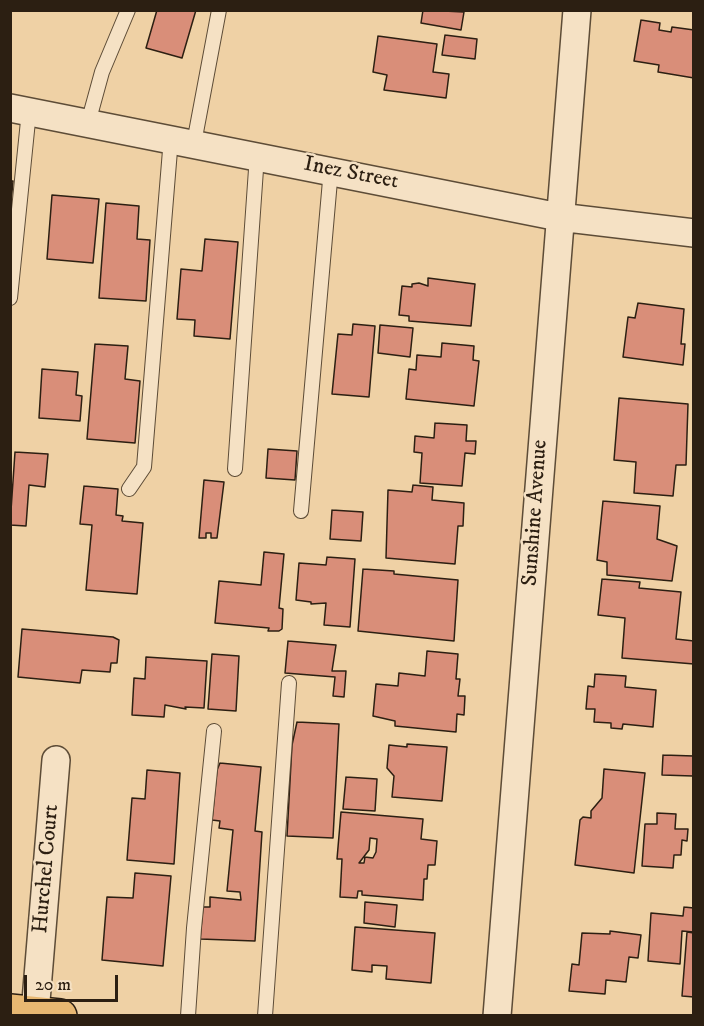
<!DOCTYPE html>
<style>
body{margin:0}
#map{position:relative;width:704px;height:1026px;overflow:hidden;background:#efd1a5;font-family:"IM FELL DW Pica",serif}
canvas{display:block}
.frame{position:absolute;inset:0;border:12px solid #2c1f12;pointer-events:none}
.scale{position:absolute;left:24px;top:975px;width:94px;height:27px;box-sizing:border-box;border:3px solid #2c1f12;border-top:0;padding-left:8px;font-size:18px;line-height:21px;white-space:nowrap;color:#2c1f12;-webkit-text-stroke:4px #f5e1c4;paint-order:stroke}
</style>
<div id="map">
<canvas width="704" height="1026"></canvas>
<div class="frame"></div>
<div class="scale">20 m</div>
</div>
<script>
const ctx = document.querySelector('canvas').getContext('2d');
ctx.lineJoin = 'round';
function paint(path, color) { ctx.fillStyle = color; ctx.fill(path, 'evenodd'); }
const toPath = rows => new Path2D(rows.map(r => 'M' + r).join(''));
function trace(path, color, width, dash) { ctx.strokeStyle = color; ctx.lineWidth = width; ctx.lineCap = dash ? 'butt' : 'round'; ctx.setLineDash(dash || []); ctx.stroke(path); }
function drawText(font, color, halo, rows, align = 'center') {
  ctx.font = font + ' "IM FELL DW Pica",serif'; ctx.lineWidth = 5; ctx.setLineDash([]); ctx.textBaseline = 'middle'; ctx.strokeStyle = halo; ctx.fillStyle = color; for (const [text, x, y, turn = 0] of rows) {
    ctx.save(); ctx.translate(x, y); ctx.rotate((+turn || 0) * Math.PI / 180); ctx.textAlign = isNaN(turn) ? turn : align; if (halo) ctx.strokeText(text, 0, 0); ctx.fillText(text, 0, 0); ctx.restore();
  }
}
const building = toPath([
 [196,10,182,58,146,48,157,10,196,10],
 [423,10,464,12,461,30,421,23,423,10],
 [641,20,660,23,659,30,671,32,672,27,694,30,694,78,658,72,659,65,634,61,641,20],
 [445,35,477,39,475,59,442,55,445,35],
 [378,36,437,44,433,72,449,74,446,98,384,90,387,75,373,72,378,36],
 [10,181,13,181,10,214,10,181],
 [52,195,99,199,93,263,47,259,52,195],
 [106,203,139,206,137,239,150,240,146,301,99,298,106,203],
 [205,239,238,242,230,339,194,336,195,320,177,319,181,269,202,271,205,239],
 [428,278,475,284,471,326,409,321,409,316,399,315,402,286,412,287,412,284,419,283,428,286,428,278],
 [638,303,684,309,681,344,685,344,683,365,623,357,628,317,635,318,638,303],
 [353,324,375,326,369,397,332,394,338,334,352,335,353,324],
 [380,325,413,328,410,357,378,353,380,325],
 [442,343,474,346,473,360,479,361,474,406,406,399,409,369,416,370,417,355,441,357,442,343],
 [95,344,128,346,125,379,140,381,135,443,87,439,95,344],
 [42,369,78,372,76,395,82,396,80,421,39,418,42,369],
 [619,398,688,404,686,465,676,465,673,496,634,493,636,462,614,460,619,398],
 [435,423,467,425,466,441,476,441,475,454,465,453,462,486,420,483,422,453,414,452,415,436,434,438,435,423],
 [268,449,297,451,295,480,266,478,268,449],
 [15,452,48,454,45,487,29,485,26,526,10,525,15,452],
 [204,480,224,482,217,538,211,538,211,533,206,533,206,538,199,538,204,480],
 [413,485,433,487,432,500,464,503,463,526,458,526,455,564,386,558,388,490,412,492,413,485],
 [84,486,118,489,116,515,123,516,122,521,143,523,137,594,86,590,92,525,80,524,84,486],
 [603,501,660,506,657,539,677,546,672,581,607,575,607,562,597,560,603,501],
 [332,510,363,512,361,541,330,539,332,510],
 [264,552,284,554,279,608,283,609,282,629,279,631,268,631,269,628,215,623,219,581,261,585,264,552],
 [327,557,355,559,350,627,324,625,326,603,311,604,311,602,296,600,299,563,326,565,327,557],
 [363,569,394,571,394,574,458,580,454,641,358,631,363,569],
 [602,579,640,582,639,588,681,592,676,639,694,641,694,664,622,658,625,618,598,615,602,579],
 [22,629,113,637,119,640,117,663,111,663,110,672,82,670,80,683,18,677,22,629],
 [288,641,336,645,332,671,346,671,344,697,333,696,335,677,285,673,288,641],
 [427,651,458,654,456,679,460,679,458,696,465,696,464,715,457,714,456,732,395,726,395,721,373,716,376,684,398,686,399,673,425,676,427,651],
 [212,654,239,656,236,711,208,709,212,654],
 [146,657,207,661,204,708,185,707,186,709,165,705,164,717,132,715,134,678,145,679,146,657],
 [595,674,626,676,625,687,656,690,653,727,623,724,622,729,611,728,611,723,594,722,595,709,586,709,588,686,594,687,595,674],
 [297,722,339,724,333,838,287,836,292,745,297,722],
 [407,744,447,747,442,801,392,797,394,776,387,768,389,745,407,747,407,744],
 [663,755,694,756,693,776,662,775,663,755],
 [220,763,261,767,255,831,262,832,255,941,200,939,203,907,210,907,210,897,241,900,240,892,227,891,233,830,219,828,220,821,212,820,217,770,220,763],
 [604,769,645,773,634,873,575,865,580,820,583,817,591,818,591,811,602,798,604,769],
 [147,770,180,773,174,864,127,860,132,798,145,799,147,770],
 [346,777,377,779,375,811,343,809,346,777],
 [341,812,423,819,421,839,437,841,435,865,428,865,427,879,424,879,423,900,362,895,362,891,358,891,357,898,340,897,342,859,337,859,341,812],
 [370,838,377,839,376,852,373,858,365,857,364,863,359,863,369,850,370,838],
 [657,813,676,814,675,829,688,829,687,841,682,840,681,855,674,855,673,868,642,866,645,824,657,824,657,813],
 [135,873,171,876,163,966,102,960,107,897,133,898,135,873],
 [365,902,397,905,395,927,364,923,365,902],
 [684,907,694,908,694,932,682,931,680,964,648,961,651,913,683,916,684,907],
 [355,927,435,933,431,983,386,979,387,966,372,965,372,972,352,970,355,927],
 [610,931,641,935,638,958,629,957,626,982,606,980,605,994,569,991,572,964,579,965,582,933,610,934,610,931],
 [687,932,694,933,694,997,682,996,687,932]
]);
const service = toPath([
 [88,123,102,72,128,10],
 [194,143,219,10],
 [10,298,29,111],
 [235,469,257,155],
 [129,489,144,467,171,138],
 [301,511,331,169],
 [188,1016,194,928,214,731],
 [265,1016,289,683]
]);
const minor = toPath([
 [10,108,559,217,694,233],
 [35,1013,56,760],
 [497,1016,577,10]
]);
const primary = toPath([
 [10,1011,60,1016]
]);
const streetNames = [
 ["Inez Street",351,174,11],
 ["Sunshine Avenue",536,513,-86],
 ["Hurchel Court",47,869,-85]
];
paint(building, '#d98e79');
trace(building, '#2c1f12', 1.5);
trace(service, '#5d4c37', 16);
trace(minor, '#5d4c37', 30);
trace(primary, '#2c1f12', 36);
trace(service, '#f5e1c4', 14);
trace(minor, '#f5e1c4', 27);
trace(primary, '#e8b872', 33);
drawText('22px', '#2c1f12', '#f5e1c4', streetNames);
</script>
